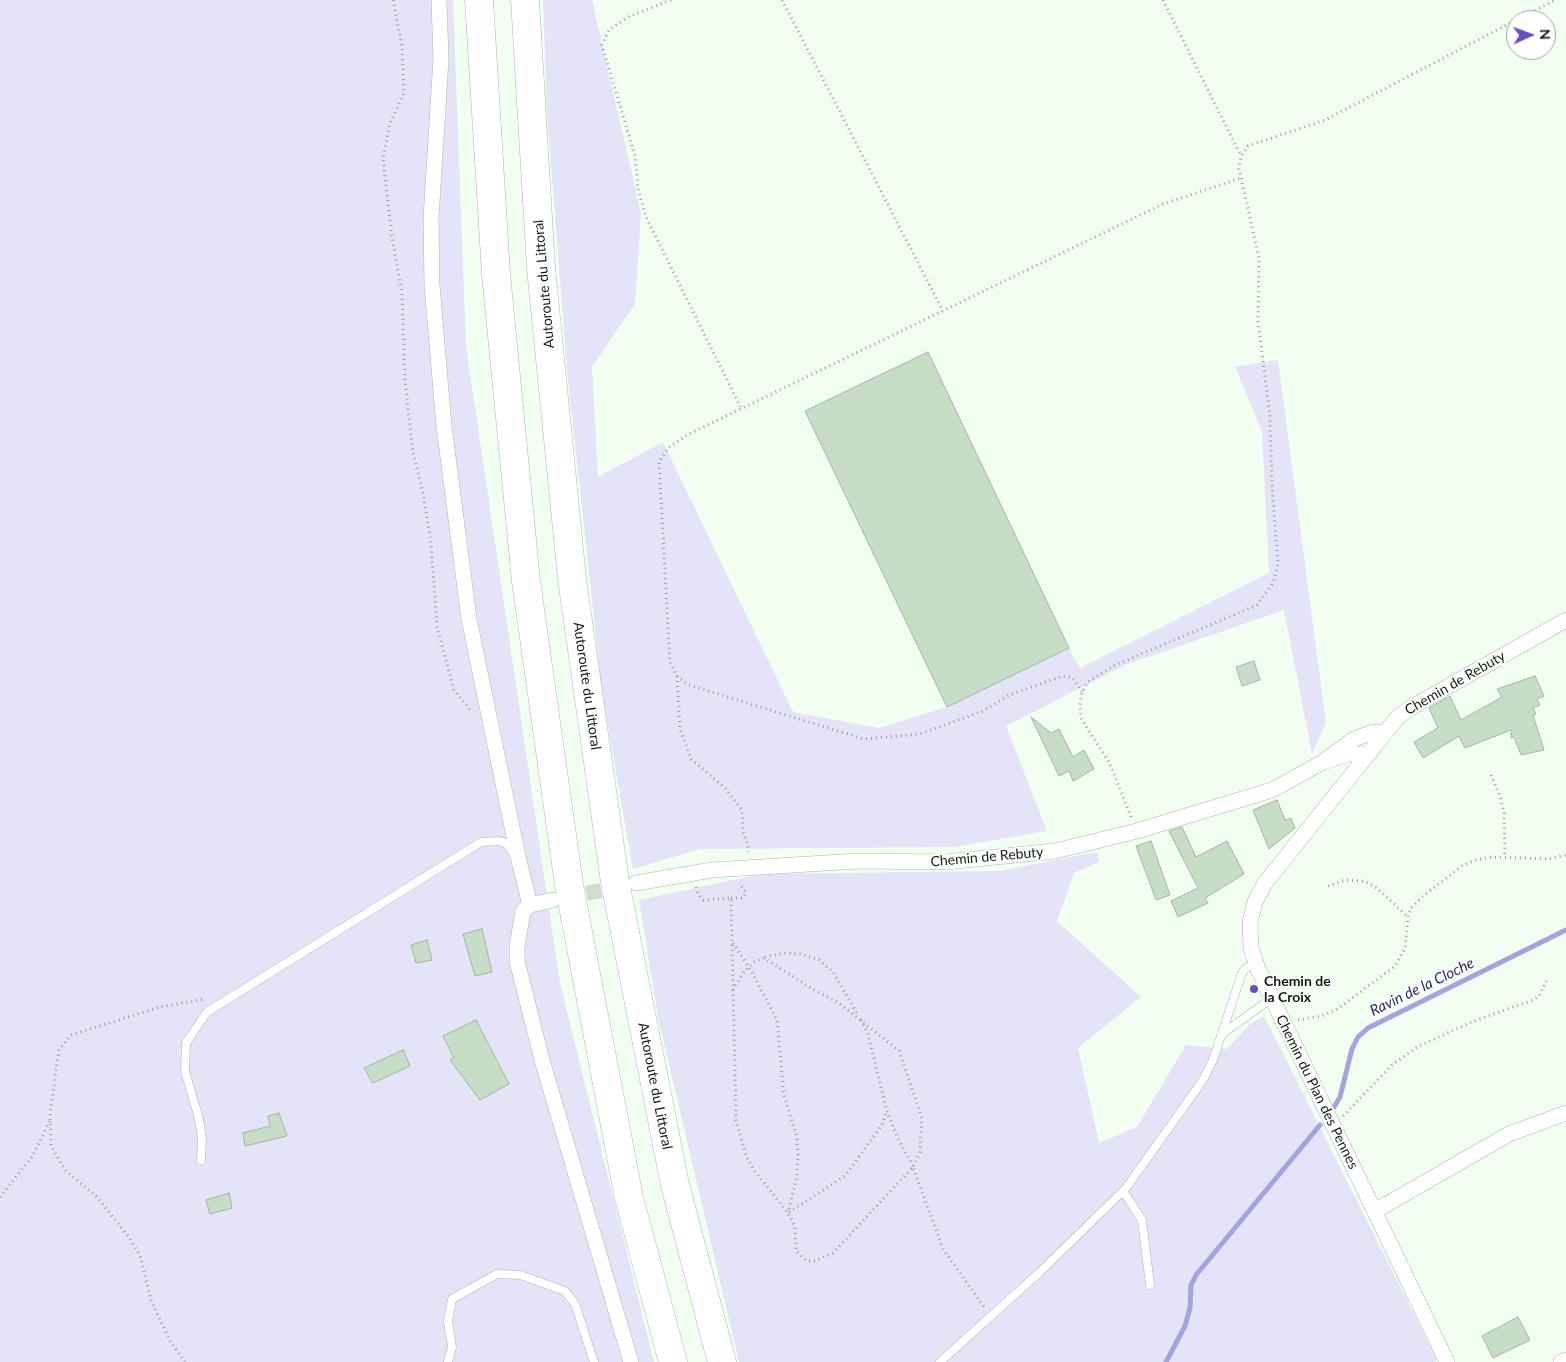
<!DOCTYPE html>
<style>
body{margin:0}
#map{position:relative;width:1566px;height:1362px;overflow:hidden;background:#f0fff0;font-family:Lato,sans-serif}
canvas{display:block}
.north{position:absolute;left:1506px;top:10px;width:50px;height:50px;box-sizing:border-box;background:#fff;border:1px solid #a1a4a1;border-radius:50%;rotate:88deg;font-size:14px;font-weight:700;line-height:20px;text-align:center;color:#131b13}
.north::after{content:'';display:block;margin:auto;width:18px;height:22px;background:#674ec7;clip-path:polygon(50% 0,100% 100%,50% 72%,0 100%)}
</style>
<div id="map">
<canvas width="1566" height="1362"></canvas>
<div class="north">N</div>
</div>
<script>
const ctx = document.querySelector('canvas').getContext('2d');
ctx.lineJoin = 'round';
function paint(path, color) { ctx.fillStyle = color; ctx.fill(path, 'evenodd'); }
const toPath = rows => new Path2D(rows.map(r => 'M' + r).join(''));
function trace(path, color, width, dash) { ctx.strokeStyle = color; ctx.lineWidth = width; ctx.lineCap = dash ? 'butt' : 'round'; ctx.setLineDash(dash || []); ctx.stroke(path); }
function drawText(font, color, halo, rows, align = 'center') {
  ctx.font = font + ' Lato,sans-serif'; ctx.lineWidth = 4; ctx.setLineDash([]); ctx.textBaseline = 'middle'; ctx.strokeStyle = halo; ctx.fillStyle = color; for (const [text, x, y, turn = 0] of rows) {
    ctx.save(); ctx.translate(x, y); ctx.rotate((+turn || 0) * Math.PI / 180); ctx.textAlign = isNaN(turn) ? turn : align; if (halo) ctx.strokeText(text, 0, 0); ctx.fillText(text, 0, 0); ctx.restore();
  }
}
const green = toPath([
 [0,0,453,0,466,346,560,983,654,1362,0,1362],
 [543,0,592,0,641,213,635,304,592,367,598,477,663,442,793,712,879,728,947,707,1069,648,1080,668,1269,573,1262,431,1235,367,1278,360,1326,723,1312,754,1284,610,1125,665,1006,726,1047,831,954,847,700,849,633,869,602,692,567,370,547,112],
 [1097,852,1099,862,1074,873,1057,921,1141,997,1078,1048,1099,1143,1137,1127,1186,1045,1227,1049,1250,1024,1264,1016,1437,1360,1434,1362,739,1362,659,1022,639,900,761,874,999,871]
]);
const stream = toPath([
 [1334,1107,1340,1097,1352,1049,1358,1037,1368,1028,1566,930],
 [1166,1362,1185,1326,1190,1308,1191,1285,1196,1275,1320,1125]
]);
const building = toPath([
 [928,352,1069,648,947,707,805,411,928,352],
 [1254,661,1260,680,1242,686,1236,667,1254,661],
 [1535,676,1544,696,1537,699,1540,705,1533,708,1536,714,1533,715,1544,750,1521,755,1514,737,1511,738,1511,730,1465,748,1459,736,1423,758,1414,742,1438,728,1429,708,1450,696,1461,720,1502,697,1497,689,1535,676],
 [1031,717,1051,733,1059,729,1073,757,1084,750,1094,769,1073,781,1069,771,1059,776,1031,717],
 [1277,800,1285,820,1291,818,1295,828,1269,849,1253,810,1277,800],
 [1182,827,1196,857,1227,841,1244,874,1205,898,1208,903,1178,917,1171,901,1198,888,1169,831,1182,827],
 [1151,841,1170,895,1156,900,1136,846,1151,841],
 [482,929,492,972,475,976,463,934,482,929],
 [427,940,432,960,416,963,411,945,427,940],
 [476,1020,509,1084,480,1100,450,1060,454,1058,443,1036,476,1020],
 [403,1050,410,1066,373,1083,364,1068,403,1050],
 [279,1113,287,1136,245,1146,243,1133,270,1126,268,1116,279,1113],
 [229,1193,232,1208,210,1214,206,1200,229,1193],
 [1518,1317,1530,1340,1493,1358,1482,1336,1518,1317]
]);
const streetTunnel = toPath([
 [564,898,622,886]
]);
const path = toPath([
 [393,0,402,46,404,93,390,123,383,159,392,237,402,294,405,380,413,453,423,493,431,543,437,627,454,690,472,712],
 [671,0,630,16,609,30,602,45,635,156,638,189,646,217,741,408],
 [782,0,943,311],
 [1163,0,1241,156],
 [1517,20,1555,0],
 [677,676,680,729,691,759,725,788,742,810,743,832,748,845,748,852],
 [1082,692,1073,678,1063,676,1009,695,983,711,920,734,864,739,689,685,677,676,670,662,659,462,668,448,685,436,1163,204,1241,178],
 [1491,775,1500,796,1504,813,1505,857],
 [1131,817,1110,764,1081,718,1080,705,1082,692,1088,682,1113,666,1257,605,1273,583,1278,564,1272,487,1270,417,1258,321,1259,258,1239,169,1241,156,1248,146,1325,120,1516,20],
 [1328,886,1345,880,1364,881,1377,888,1408,917],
 [696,887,698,894,703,900,731,898,736,1120,746,1156,754,1170,788,1213,795,1227,796,1251,807,1261,815,1261,833,1253,913,1167,943,1249,984,1307],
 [731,898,743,898,746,892,739,883],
 [733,943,749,967,777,1020,784,1095,797,1137,798,1154,797,1176,788,1213],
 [765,957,784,953,801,954,819,960,833,972,858,1015],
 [733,990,744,972,754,962,764,958,814,990,839,1003,899,1051,922,1118,920,1152,913,1167],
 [861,1020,868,1034,887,1111,898,1139,913,1166],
 [1298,1020,1321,1016,1336,1010,1395,966,1405,948,1408,917,1411,908,1422,897,1462,866,1475,860,1491,857,1548,859,1566,855],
 [1343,1116,1393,1064,1419,1046,1474,1021,1533,1000,1539,996,1548,978],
 [0,1197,32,1157,50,1121],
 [789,1212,845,1176,882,1125,886,1112],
 [185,1362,170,1341,151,1300,140,1256,129,1237,96,1196,66,1171,51,1146,50,1114,59,1050,71,1035,160,1007,205,999]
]);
const lane = toPath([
 [1222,1034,1272,998],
 [201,1160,202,1139,199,1119,185,1071,186,1043,207,1012,481,842,500,841,507,844,513,853],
 [1123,1191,1142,1220,1150,1285],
 [448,1362,452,1347,448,1321,452,1299,497,1274,520,1275,565,1291,575,1304,594,1362],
 [940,1362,1041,1271,1126,1188,1203,1080,1213,1060,1242,973,1246,968,1256,963]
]);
const street = toPath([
 [439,0,441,59,431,218,432,285,444,426,469,619,519,861,530,905],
 [1368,754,1348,754,1323,762,1354,739,1373,732,1384,733],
 [636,883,712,870,858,861,946,862,1055,851,1137,831,1272,790,1323,762],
 [553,900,530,905,523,911,517,946,517,961,542,1060,631,1362],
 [1375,1211,1509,1134,1566,1113],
 [1447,1362,1258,969,1251,948,1250,922,1255,902,1265,883,1397,718,1410,708,1566,620],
 [1561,1362,1566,1360]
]);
const highway = toPath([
 [479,0,496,274,526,581,569,885,629,1198,673,1362],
 [525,0,541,268,572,579,615,882,675,1185,722,1362]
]);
const markers = [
 [1254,989,5,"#674ec7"]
];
const streetNames = [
 ["Autoroute du Littoral",544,284,-95],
 ["Chemin de Rebuty",1455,683,-30],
 ["Autoroute du Littoral",587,686,82],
 ["Chemin de Rebuty",987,857,-5],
 ["Autoroute du Littoral",655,1086,79],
 ["Chemin du Plan des Pennes",1317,1092,64]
];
const poiNames = [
 ["Chemin de",1264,981],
 ["la Croix",1264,997]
];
const waterNames = [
 ["Ravin de la Cloche",1422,987,-26]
];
paint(green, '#e4e3f8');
trace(stream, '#a6a1e0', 5);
paint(building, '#c6ddc6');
trace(building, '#a1b8a1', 1);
trace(streetTunnel, '#cfddcf', 15, [15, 8]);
trace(lane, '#a6bca5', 9);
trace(street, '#a6bca5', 16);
trace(highway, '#a6bca5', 29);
trace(path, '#97a397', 3, [1, 4]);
trace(lane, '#fff', 8);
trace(street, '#fff', 15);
trace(highway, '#fff', 28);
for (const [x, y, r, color] of markers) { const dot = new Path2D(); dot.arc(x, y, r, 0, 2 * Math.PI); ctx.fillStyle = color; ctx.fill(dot); trace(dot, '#fff', 2); }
drawText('14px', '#131b13', '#fff', streetNames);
drawText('bold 14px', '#131b13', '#fff', poiNames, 'left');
drawText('italic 15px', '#33236c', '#fff', waterNames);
</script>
